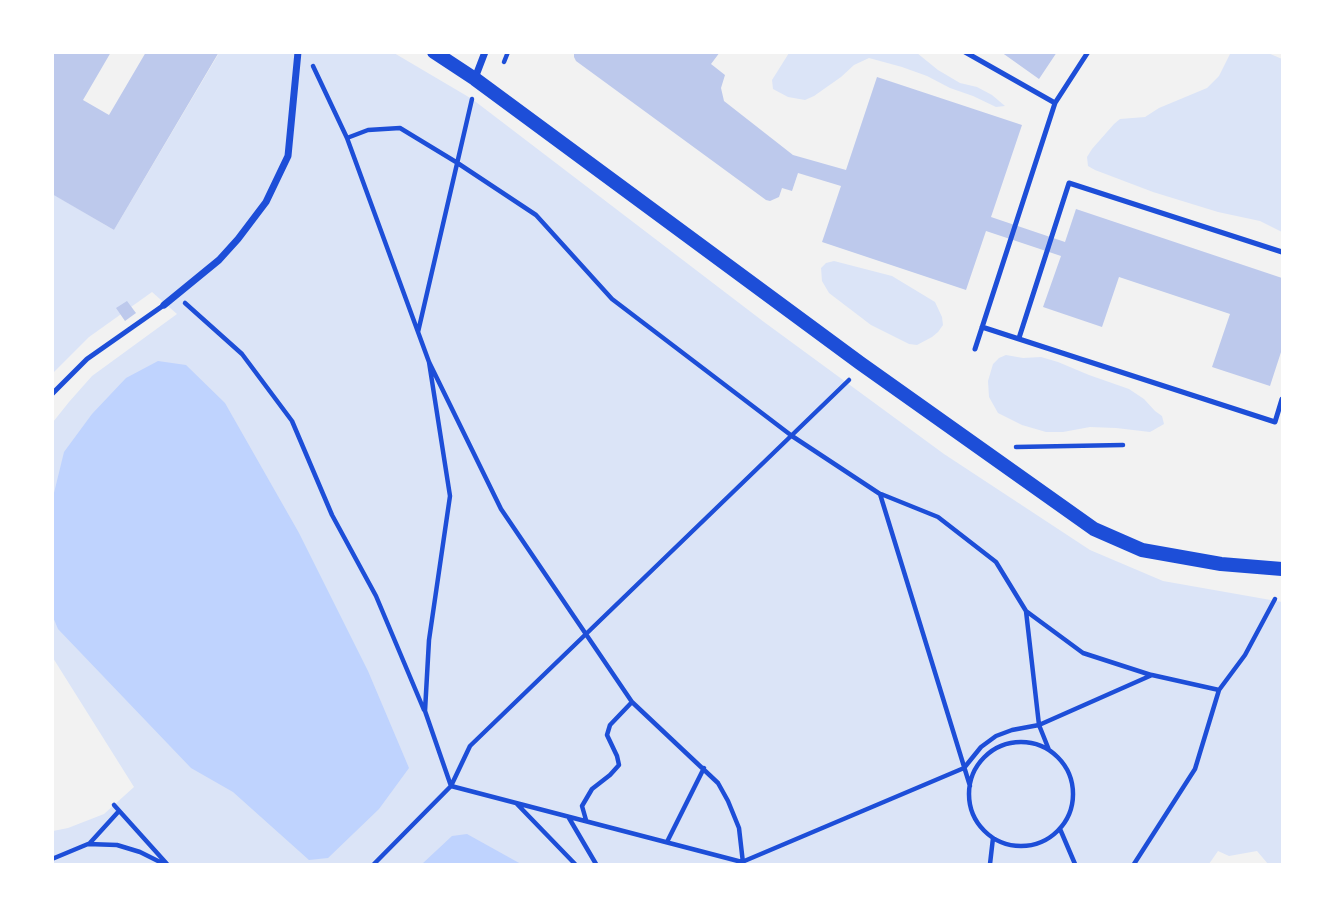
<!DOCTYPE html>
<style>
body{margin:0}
#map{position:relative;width:1335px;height:917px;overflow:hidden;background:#f2f2f2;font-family:"PT Sans",sans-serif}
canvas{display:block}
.frame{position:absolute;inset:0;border:54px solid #fff;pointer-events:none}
</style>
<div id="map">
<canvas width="1335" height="917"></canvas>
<div class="frame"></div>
</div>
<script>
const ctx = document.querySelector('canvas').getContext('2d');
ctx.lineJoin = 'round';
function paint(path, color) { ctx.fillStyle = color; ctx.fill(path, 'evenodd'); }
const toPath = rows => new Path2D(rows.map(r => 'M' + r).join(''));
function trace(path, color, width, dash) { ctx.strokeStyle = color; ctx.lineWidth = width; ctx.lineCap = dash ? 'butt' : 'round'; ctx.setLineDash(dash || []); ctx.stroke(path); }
const green = toPath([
 [1231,52,1268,53,1282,59,1282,232,1260,221,1218,212,1153,192,1095,170,1088,166,1087,157,1092,149,1114,124,1120,119,1145,117,1159,108,1207,88,1219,76],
 [219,53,394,53,472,99,764,322,944,454,1090,550,1163,581,1282,602,1282,864,1268,864,1257,851,1229,856,1218,851,1209,864,53,864,53,831,68,828,104,814,134,787,53,658,53,422,69,402,92,376,177,314,152,292,89,337,53,373,53,194,114,230],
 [789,53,917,53,938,70,960,83,977,87,992,95,1005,106,996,107,973,96,950,88,927,76,902,67,869,58,854,65,841,77,814,96,805,100,788,97,773,89,772,80],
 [834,261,892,276,935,302,942,317,943,325,938,332,932,337,917,345,909,344,871,325,829,293,822,281,821,268,826,263],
 [1006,355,1023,358,1041,357,1058,362,1089,375,1129,389,1144,399,1155,411,1162,416,1164,424,1150,432,1116,428,1090,427,1063,432,1046,432,1022,425,998,413,989,397,988,381,993,364,999,358]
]);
const water = toPath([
 [158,361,186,365,225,403,299,533,368,671,409,768,379,809,328,858,309,860,233,792,191,768,58,629,53,617,53,497,64,452,92,414,126,378],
 [467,834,521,864,422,864,452,836]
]);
const building = toPath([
 [52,52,111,52,83,100,109,115,146,52,219,52,114,230,52,194],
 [574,52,720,52,711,64,725,75,721,88,724,101,793,155,846,170,877,77,1022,125,991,217,1065,242,1076,209,1282,278,1282,349,1270,386,1212,367,1230,314,1119,277,1102,327,1043,307,1061,256,986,231,966,290,822,242,841,186,798,173,792,191,782,188,779,197,770,201,766,200,576,61,574,57],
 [1001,52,1057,52,1039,79],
 [127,301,136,313,125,321,116,308]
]);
const path = toPath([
 [504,62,508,52],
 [313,66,347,138,429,362,501,509,632,702,718,783,728,801,739,828,743,863],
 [347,138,368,130,400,128,456,162,536,215,612,299,792,436,880,494,970,786],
 [185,303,242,354,292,421,332,515,376,596,424,710],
 [418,332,472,99],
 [429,362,450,496,429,640,425,711,451,786,742,862,964,768,981,747,996,736,1012,730,1039,725,1152,675,1219,690],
 [1016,447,1123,445],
 [881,494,938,517,996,562,1026,611,1083,653,1151,675],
 [1026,611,1039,725,1049,750],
 '969 794a52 52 0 1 1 104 0a52 52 0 1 1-104 0Z',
 [517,804,575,864],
 [114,805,167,864],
 [569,818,596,864],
 [586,820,582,806,592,789,610,775,619,765,617,756,607,735,610,725,632,702],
 [1060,829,1075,864],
 [667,842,704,768],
 [89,844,119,811],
 [52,859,88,844,117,845,140,852,164,864],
 [374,864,451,786,470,746,849,380],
 [990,864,993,838],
 [1134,864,1195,769,1219,690,1245,655,1275,599]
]);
const service = toPath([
 [965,52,1055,103],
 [982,327,1275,422,1282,399],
 [1019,338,1069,183,1282,252],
 [975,349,1055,103,1088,52],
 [52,394,87,359,164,305]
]);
const minor = toPath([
 [475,78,485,52],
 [164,305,219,260,238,239,266,202,288,156,298,52]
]);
const secondary = toPath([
 [434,52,475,79,860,363,1094,529,1142,550,1221,564,1282,569]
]);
paint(green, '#dbe4f7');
paint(water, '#bfd3fe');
paint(building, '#bdc9ec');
trace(path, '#1d4ed8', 4.5);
trace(service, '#1d4ed8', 5);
trace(minor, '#1d4ed8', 7);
trace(secondary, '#1d4ed8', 14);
</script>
